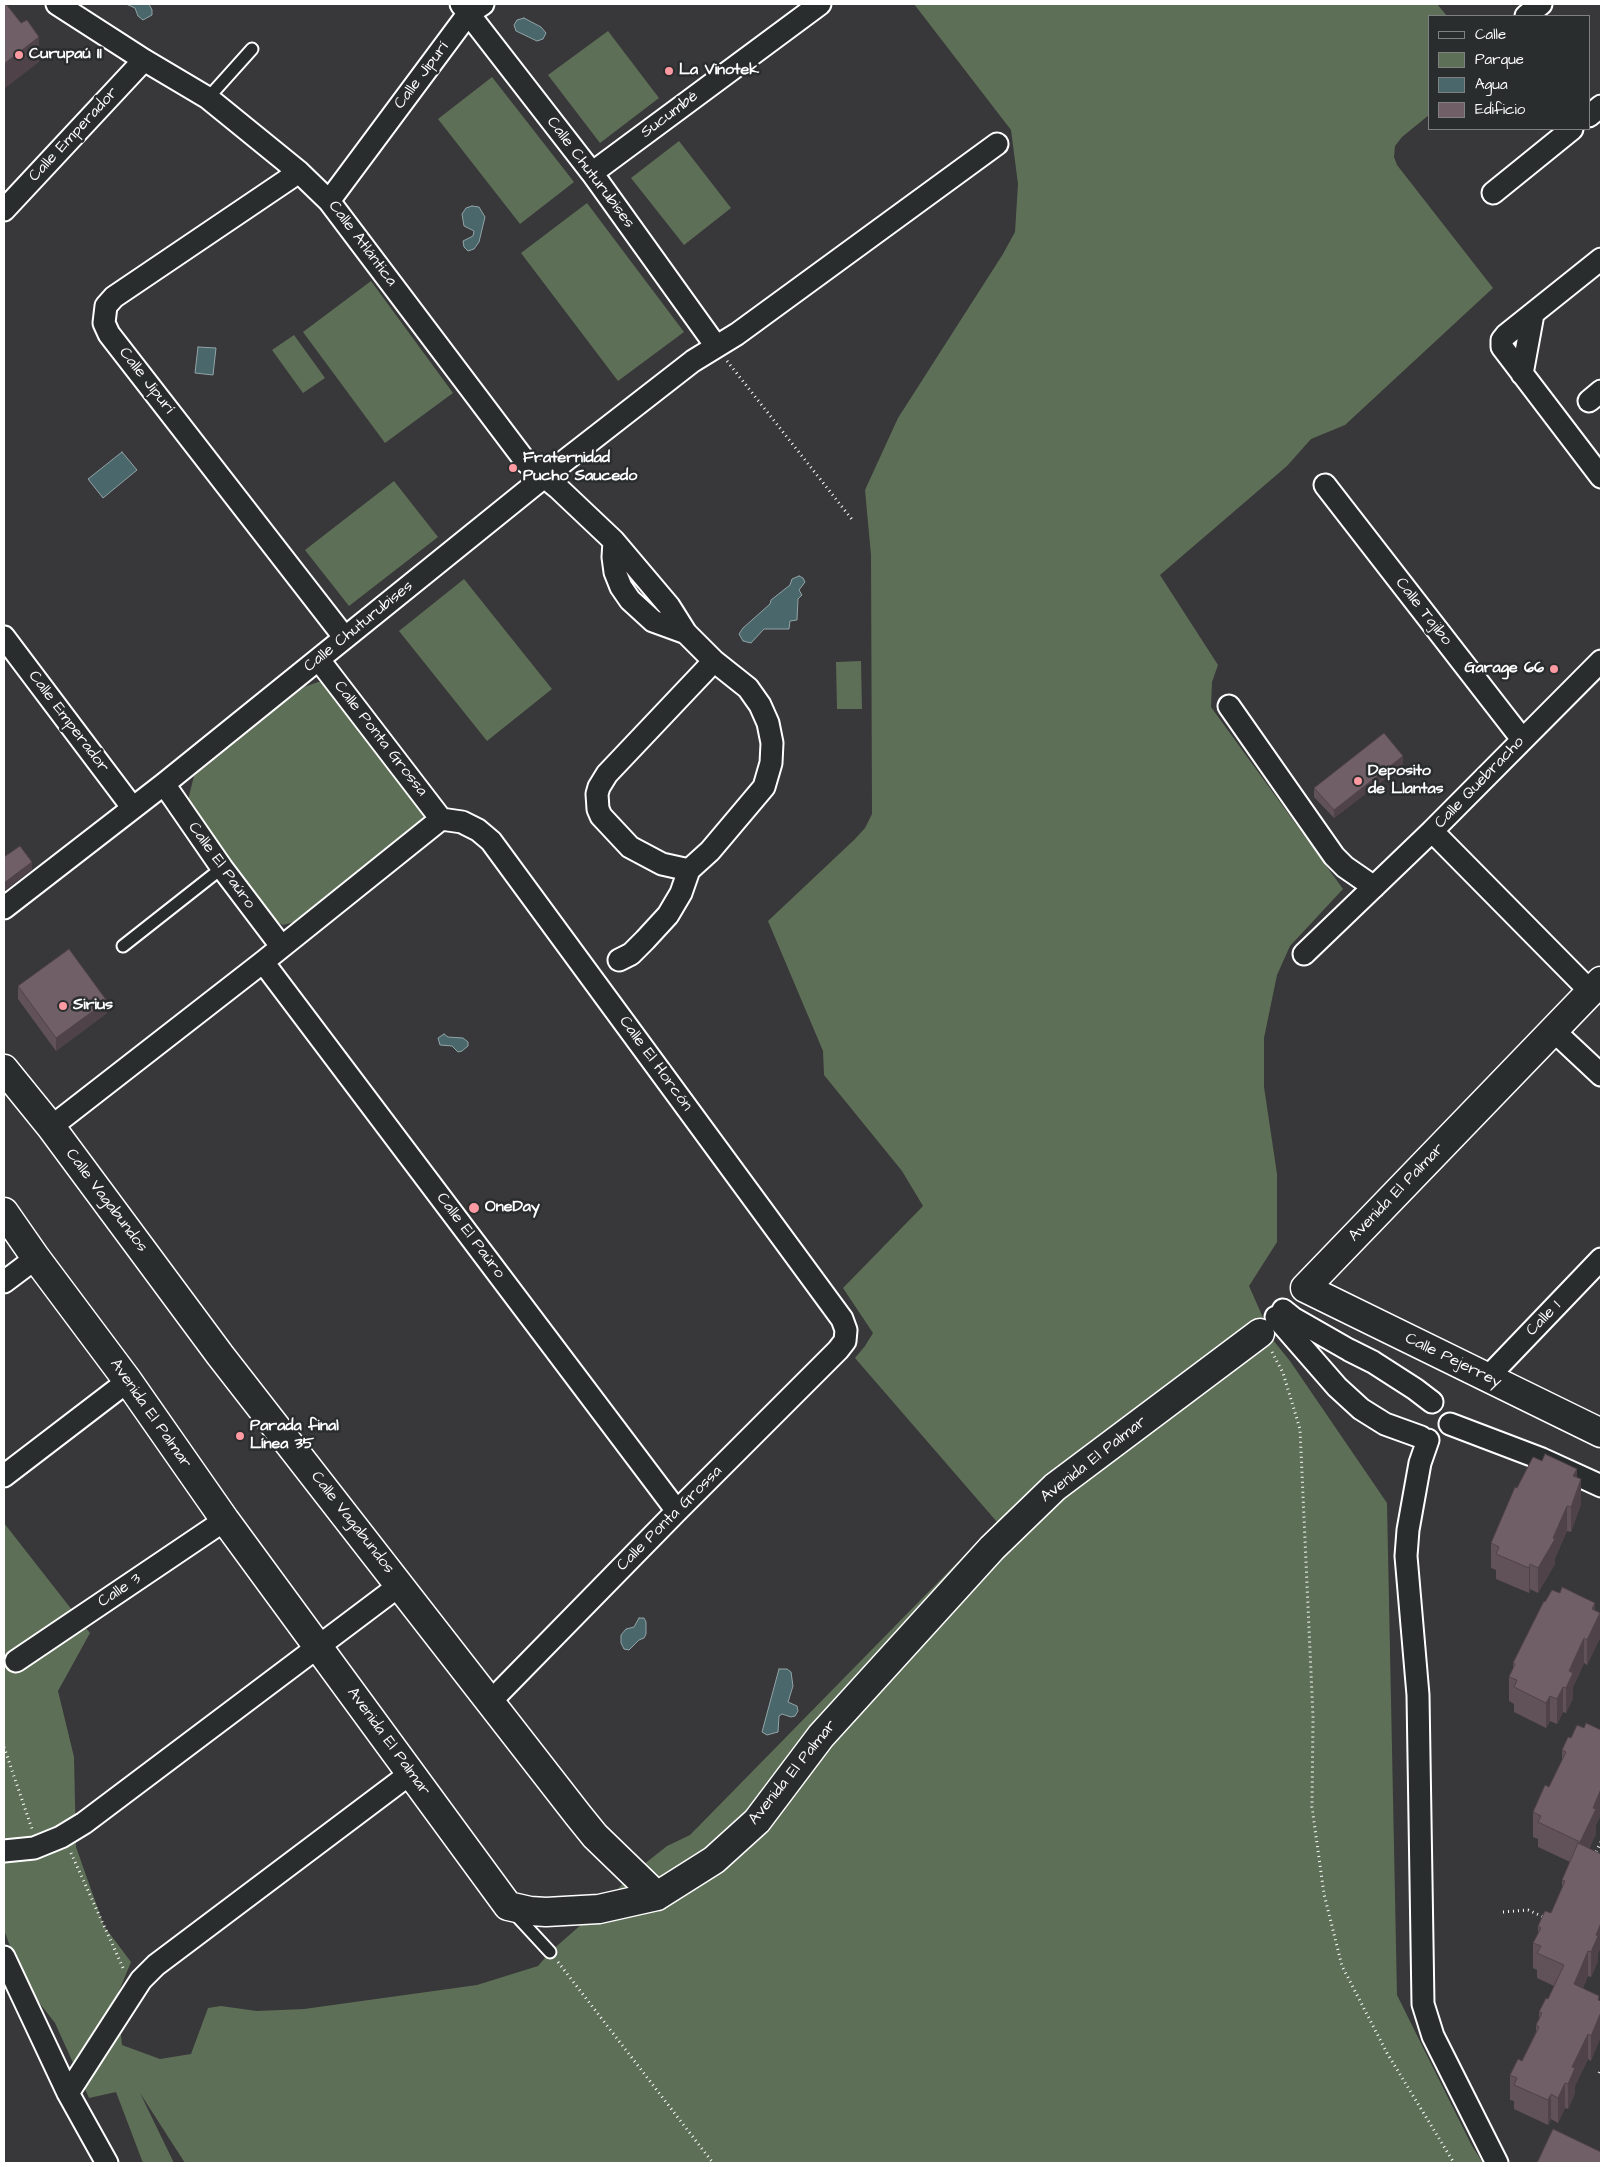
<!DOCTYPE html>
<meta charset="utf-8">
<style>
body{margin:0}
#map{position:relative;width:1605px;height:2167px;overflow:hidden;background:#383739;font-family:"Architects Daughter",sans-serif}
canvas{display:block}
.frame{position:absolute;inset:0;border:5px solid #fff;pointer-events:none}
.legend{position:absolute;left:1428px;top:15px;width:162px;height:115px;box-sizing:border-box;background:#2a2d2e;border:1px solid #7f8182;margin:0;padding:6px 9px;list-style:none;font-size:15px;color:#fff}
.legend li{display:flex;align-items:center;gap:10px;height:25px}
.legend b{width:25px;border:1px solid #7f8182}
</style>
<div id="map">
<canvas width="1605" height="2167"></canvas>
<div class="frame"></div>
<ul class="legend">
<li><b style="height:6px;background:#2a2d2e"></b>Calle</li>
<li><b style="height:14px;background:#5e6f57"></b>Parque</li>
<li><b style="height:14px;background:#4a686c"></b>Agua</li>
<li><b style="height:14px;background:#715f67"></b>Edificio</li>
</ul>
</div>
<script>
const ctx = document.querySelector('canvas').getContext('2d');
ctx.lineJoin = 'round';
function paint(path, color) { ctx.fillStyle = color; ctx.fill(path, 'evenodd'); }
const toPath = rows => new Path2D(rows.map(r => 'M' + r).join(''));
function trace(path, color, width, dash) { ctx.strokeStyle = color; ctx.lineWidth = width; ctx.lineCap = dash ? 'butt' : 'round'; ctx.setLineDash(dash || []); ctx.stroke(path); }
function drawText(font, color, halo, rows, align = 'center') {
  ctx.font = font + ' "Architects Daughter",sans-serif'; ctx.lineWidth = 5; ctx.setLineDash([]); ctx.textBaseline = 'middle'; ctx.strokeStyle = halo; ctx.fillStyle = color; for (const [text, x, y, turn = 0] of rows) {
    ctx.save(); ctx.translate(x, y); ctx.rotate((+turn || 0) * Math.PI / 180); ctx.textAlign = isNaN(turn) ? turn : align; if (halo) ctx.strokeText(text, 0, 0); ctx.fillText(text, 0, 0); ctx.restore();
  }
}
const green = toPath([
 [914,4,1437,4,1447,16,1429,16,1429,115,1402,137,1395,146,1394,157,1397,165,1493,288,1345,425,1311,439,1287,466,1160,575,1218,665,1212,682,1211,707,1343,889,1290,946,1277,975,1264,1038,1264,1087,1277,1174,1277,1242,1249,1286,1273,1340,1290,1361,1387,1503,1397,1995,1472,2146,1483,2163,185,2163,140,2093,174,2163,143,2163,116,2092,89,2098,55,2023,34,1996,13,1954,4,1930,4,1523,90,1633,58,1691,74,1757,76,1847,104,1926,131,1962,117,1996,122,2045,160,2059,191,2054,208,2008,221,2006,257,2011,304,2009,477,1985,538,1966,550,1952,599,1909,633,1873,667,1846,690,1835,997,1522,855,1358,865,1346,873,1333,843,1288,923,1206,902,1171,824,1075,823,1051,768,921,855,839,865,828,872,814,871,555,865,490,898,418,1003,254,1015,232,1018,184,1011,130],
 [608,31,659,98,600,143,548,75],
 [492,77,574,182,520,224,438,119],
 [679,141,731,208,684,245,631,178],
 [587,203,684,332,618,381,521,253],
 [371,281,453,393,385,443,303,332],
 [294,335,325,378,303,393,272,350],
 [394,481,438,537,349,606,305,550],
 [464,579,552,689,487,741,399,631],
 [861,661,862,709,837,709,836,662],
 [328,681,429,810,426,818,294,922,283,925,274,920,188,800,194,776,304,687,318,682]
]);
const water = toPath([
 [126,4,149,4,152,10,152,15,143,20,138,16,135,8,126,4],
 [524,18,541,27,546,33,543,39,537,41,516,31,514,25,517,20,524,18],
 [472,206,479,207,485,217,479,242,474,249,468,251,464,247,463,241,473,236,474,231,464,226,462,214,466,208,472,206],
 [198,347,216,348,213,375,195,373,198,347],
 [122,452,137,470,103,498,88,479,122,452],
 [799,576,803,578,805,582,799,590,802,595,798,599,797,620,790,621,789,629,764,629,751,643,743,641,739,634,743,628,770,604,771,600,790,585,792,579,799,576],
 [444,1034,448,1037,463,1038,468,1042,468,1046,462,1051,458,1052,452,1046,440,1045,438,1038,444,1034],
 [639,1618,644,1618,646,1622,646,1634,644,1638,639,1640,629,1650,624,1649,621,1643,621,1635,626,1629,634,1627,639,1618],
 [779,1669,787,1669,791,1672,793,1686,788,1702,797,1706,798,1711,795,1716,791,1717,782,1714,779,1716,778,1732,767,1735,762,1732,779,1669]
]);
const path = toPath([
 [727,361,854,522],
 [1272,1352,1283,1373,1300,1429,1313,1717,1312,1807,1324,1894,1342,1966,1387,2053,1454,2163],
 [4,1747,32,1829],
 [1601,1842,1595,1854,1601,1858],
 [71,1853,124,1970],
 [1503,1912,1528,1910,1546,1918],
 [558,1962,713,2163],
 [1599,2073,1601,2069]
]);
const lane = toPath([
 [208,98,252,49],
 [123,946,222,868],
 [514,1913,550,1952]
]);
const street = toPath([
 [57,4,144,60,208,98,299,172,329,201,526,462,558,488,614,541,669,606,686,633,714,661,748,688,760,705,768,723,772,743,771,763,764,787,710,851,689,870,681,893,668,915,645,940,631,954,619,960],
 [461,4,592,173,716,346],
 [1526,16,1541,4],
 [1589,116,1601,106],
 [299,172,114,297,106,306,104,323,109,334,345,638],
 [592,173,820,4],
 [1493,193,1572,129],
 [329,201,468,14,483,4],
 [4,210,144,60],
 [1601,259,1506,335,1502,340,1502,347,1601,477],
 [1522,374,1533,314],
 [1589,401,1601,391],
 [1325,485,1522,739],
 [614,541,613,557,615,572,621,587,630,600,653,621,686,633],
 [4,637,132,807],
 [319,660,441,819],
 [1229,706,1334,856,1345,867,1374,887],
 [164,784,222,868,281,946],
 [441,819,462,822,478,830,491,841,842,1319,846,1330,845,1341,838,1350,677,1511,491,1701],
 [1432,831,1591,992],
 [689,870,662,864,630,847,601,816,598,809,597,794,599,787,607,774,714,661],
 [4,908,164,784,544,477,693,361,737,334,997,144],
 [1304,954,1432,831,1601,661],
 [263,962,677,1511],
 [1554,1031,1601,1075],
 [51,1127,263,962,441,819],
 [4,1282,36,1258],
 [1283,1310,1293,1318,1349,1350,1373,1362,1415,1389,1432,1402],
 [1276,1317,1337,1387,1361,1409,1385,1424,1421,1437],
 [1487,1378,1601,1259],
 [1450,1424,1542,1459,1601,1486],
 [1428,1440,1420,1463,1408,1530,1406,1556,1418,1695,1423,2004,1433,2036,1497,2163],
 [4,1476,128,1381],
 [16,1661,225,1520],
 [4,1851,34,1848,61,1837,84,1823,400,1585],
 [4,1957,68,2093,107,2163],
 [68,2093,141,1980,156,1965,411,1773]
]);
const secondary = toPath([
 [1601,981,1305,1288,1601,1433],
 [4,1069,51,1127,220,1355,578,1815,595,1836,657,1896],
 [4,1212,36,1258,128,1381,225,1520,508,1906,530,1911,546,1912,599,1909,657,1896,714,1860,757,1821,821,1736,992,1548,1055,1487,1260,1333]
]);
const wall = toPath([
 [1403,765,1334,818,1314,797,1314,788],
 [18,986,107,1013,56,1051,18,999],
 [1577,1477,1581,1504,1571,1532,1567,1531,1555,1558,1555,1564,1538,1593,1530,1589,1529,1593,1496,1579,1496,1570,1491,1568,1491,1543,1517,1488],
 [1545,1602,1595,1611,1600,1638,1587,1665,1584,1663,1573,1687,1573,1698,1566,1713,1563,1712,1557,1724,1550,1721,1546,1728,1514,1712,1514,1704,1509,1701,1509,1677,1513,1669,1513,1663],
 [1584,1728,1601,1730,1601,1814,1596,1825,1596,1834,1589,1849,1598,1961,1591,1977,1588,1976,1583,1988,1599,1996,1591,2061,1588,2059,1575,2086,1575,2093,1568,2109,1565,2108,1558,2123,1551,2119,1548,2125,1514,2109,1514,2101,1510,2100,1510,2075,1522,2061,1536,2032,1536,2025,1539,2020,1539,2012,1548,1999,1554,1986,1537,1978,1537,1970,1533,1968,1533,1943,1538,1934,1538,1926,1551,1913,1562,1888,1562,1880,1570,1862,1538,1847,1538,1839,1533,1837,1533,1812,1549,1787,1562,1760,1562,1750,1571,1738]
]);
const shadedWall = toPath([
 [39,37,39,62,4,89,4,64],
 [1403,756,1403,765,1334,818,1334,810],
 [32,862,32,870,4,891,4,883],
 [107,1001,107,1013,56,1051,56,1038],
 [1577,1469,1577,1491,1581,1479,1581,1504,1571,1532,1571,1507,1573,1476],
 [1567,1506,1567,1531,1555,1558,1555,1564,1538,1593,1538,1568],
 [1530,1564,1530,1589,1529,1593,1529,1568],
 [1595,1603,1595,1624,1600,1613,1600,1638,1587,1665,1587,1640,1592,1609],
 [1584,1638,1584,1663,1573,1687,1573,1698,1566,1713,1566,1688,1569,1671],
 [1563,1687,1563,1712,1557,1724,1557,1699],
 [1550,1696,1550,1721,1546,1728,1546,1703],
 [1601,1789,1601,1814,1596,1825,1596,1834,1580,1867,1580,1842,1593,1808],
 [1601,1923,1601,1948,1598,1954,1598,1961,1591,1977,1591,1952,1596,1935],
 [1588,1951,1588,1976,1574,2009,1574,1984],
 [1599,1996,1599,2016,1601,2012,1601,2037,1591,2061,1591,2036,1598,2000],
 [1588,2034,1588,2059,1575,2086,1575,2093,1568,2109,1568,2084,1572,2067],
 [1565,2083,1565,2108,1558,2123,1558,2098],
 [1551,2094,1551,2119,1548,2125,1548,2100]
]);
const building = toPath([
 [4,4,6,4,21,23,27,20,39,37,4,64,4,4],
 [1384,733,1403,756,1334,810,1314,788,1384,733],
 [20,846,32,862,4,883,4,857,20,846],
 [69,949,107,1001,56,1038,18,986,69,949],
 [1545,1454,1577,1469,1573,1476,1581,1479,1571,1507,1567,1506,1553,1538,1555,1539,1538,1568,1530,1564,1529,1568,1496,1554,1499,1547,1491,1543,1515,1487,1517,1488,1533,1457,1542,1461,1545,1454],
 [1562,1587,1595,1603,1592,1609,1600,1613,1587,1640,1584,1638,1569,1671,1573,1673,1566,1688,1563,1687,1557,1699,1550,1696,1546,1703,1514,1687,1517,1680,1509,1677,1515,1664,1513,1663,1544,1601,1545,1602,1552,1590,1560,1593,1562,1587],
 [1586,1723,1601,1730,1601,1789,1593,1808,1596,1809,1580,1842,1538,1822,1541,1816,1533,1812,1545,1785,1549,1787,1566,1752,1562,1750,1568,1737,1571,1738,1577,1725,1584,1728,1586,1723],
 [1578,1843,1601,1854,1601,1923,1596,1935,1598,1936,1591,1952,1588,1951,1574,1984,1599,1996,1598,2000,1601,2001,1601,2012,1591,2036,1588,2034,1572,2067,1575,2068,1568,2084,1565,2083,1558,2098,1551,2094,1548,2100,1514,2085,1517,2078,1510,2075,1518,2059,1522,2061,1539,2027,1536,2025,1542,2013,1539,2012,1546,1998,1548,1999,1564,1965,1537,1953,1541,1946,1533,1943,1541,1928,1538,1926,1545,1911,1551,1913,1565,1881,1562,1880,1578,1843],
 [1553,2129,1601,2152,1601,2163,1537,2163,1553,2129]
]);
const markers = [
 [19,55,5,"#ff9aa2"],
 [669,71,5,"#ff9aa2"],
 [513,468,5,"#ff9aa2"],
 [1554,669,5,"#ff9aa2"],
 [1358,781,5,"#ff9aa2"],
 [63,1006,5,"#ff9aa2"],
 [474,1208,6,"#ff9aa2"],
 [240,1436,5,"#ff9aa2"]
];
const poiNames = [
 ["Curupaú II",29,55],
 ["La Vinotek",679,71],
 ["Fraternidad",523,459],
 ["Pucho Saucedo",523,477],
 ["Garage 66",1544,669,"right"],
 ["Deposito",1368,772],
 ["de Llantas",1368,790],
 ["Sirius",73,1006],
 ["OneDay",485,1208],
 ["Parada final",250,1427],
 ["Línea 35",250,1445]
];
const streetNames = [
 ["Calle Jipurí",422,76,-53],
 ["Sucumbé",670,115,-37],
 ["Calle Emperador",74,135,-47],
 ["Calle Chuturubises",590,173,53],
 ["Calle Atlántica",362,244,53],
 ["Calle Jipurí",146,381,52],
 ["Calle Tajibo",1423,612,52],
 ["Calle Chuturubises",359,627,-39],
 ["Calle Emperador",68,722,53],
 ["Calle Ponta Grossa",380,739,52],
 ["Calle Quebracho",1480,783,-46],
 ["Calle El Paúro",221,866,54],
 ["Calle El Horcón",655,1064,54],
 ["Avenida El Palmar",1397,1193,-46],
 ["Calle Vagabundos",106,1201,53],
 ["Calle El Paúro",470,1236,53],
 ["Calle 1",1544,1319,-46],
 ["Calle Pejerrey",1453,1361,26],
 ["Avenida El Palmar",150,1414,55],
 ["Avenida El Palmar",1094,1460,-38],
 ["Calle Ponta Grossa",670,1519,-45],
 ["Calle Vagabundos",352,1523,52],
 ["Calle 3",120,1591,-34],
 ["Avenida El Palmar",388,1742,54],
 ["Avenida El Palmar",793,1773,-51]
];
paint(green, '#5e6f57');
paint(water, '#4a686c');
trace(water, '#92a4a7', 1);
trace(lane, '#fff', 15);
trace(street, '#fff', 25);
trace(secondary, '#fff', 31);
trace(path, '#fff', 3, [1, 4]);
trace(lane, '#2a2d2e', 11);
trace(street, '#2a2d2e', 21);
trace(secondary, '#2a2d2e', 28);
paint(wall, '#615259');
paint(shadedWall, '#4f4248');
paint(building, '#715f67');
trace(building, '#4f4248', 1);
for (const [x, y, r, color] of markers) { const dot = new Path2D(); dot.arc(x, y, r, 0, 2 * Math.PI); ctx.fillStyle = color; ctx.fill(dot); trace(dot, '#2a2d2e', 2); }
drawText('bold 16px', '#fff', '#2a2d2e', poiNames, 'left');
drawText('16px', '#fff', '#2a2d2e', streetNames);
</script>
